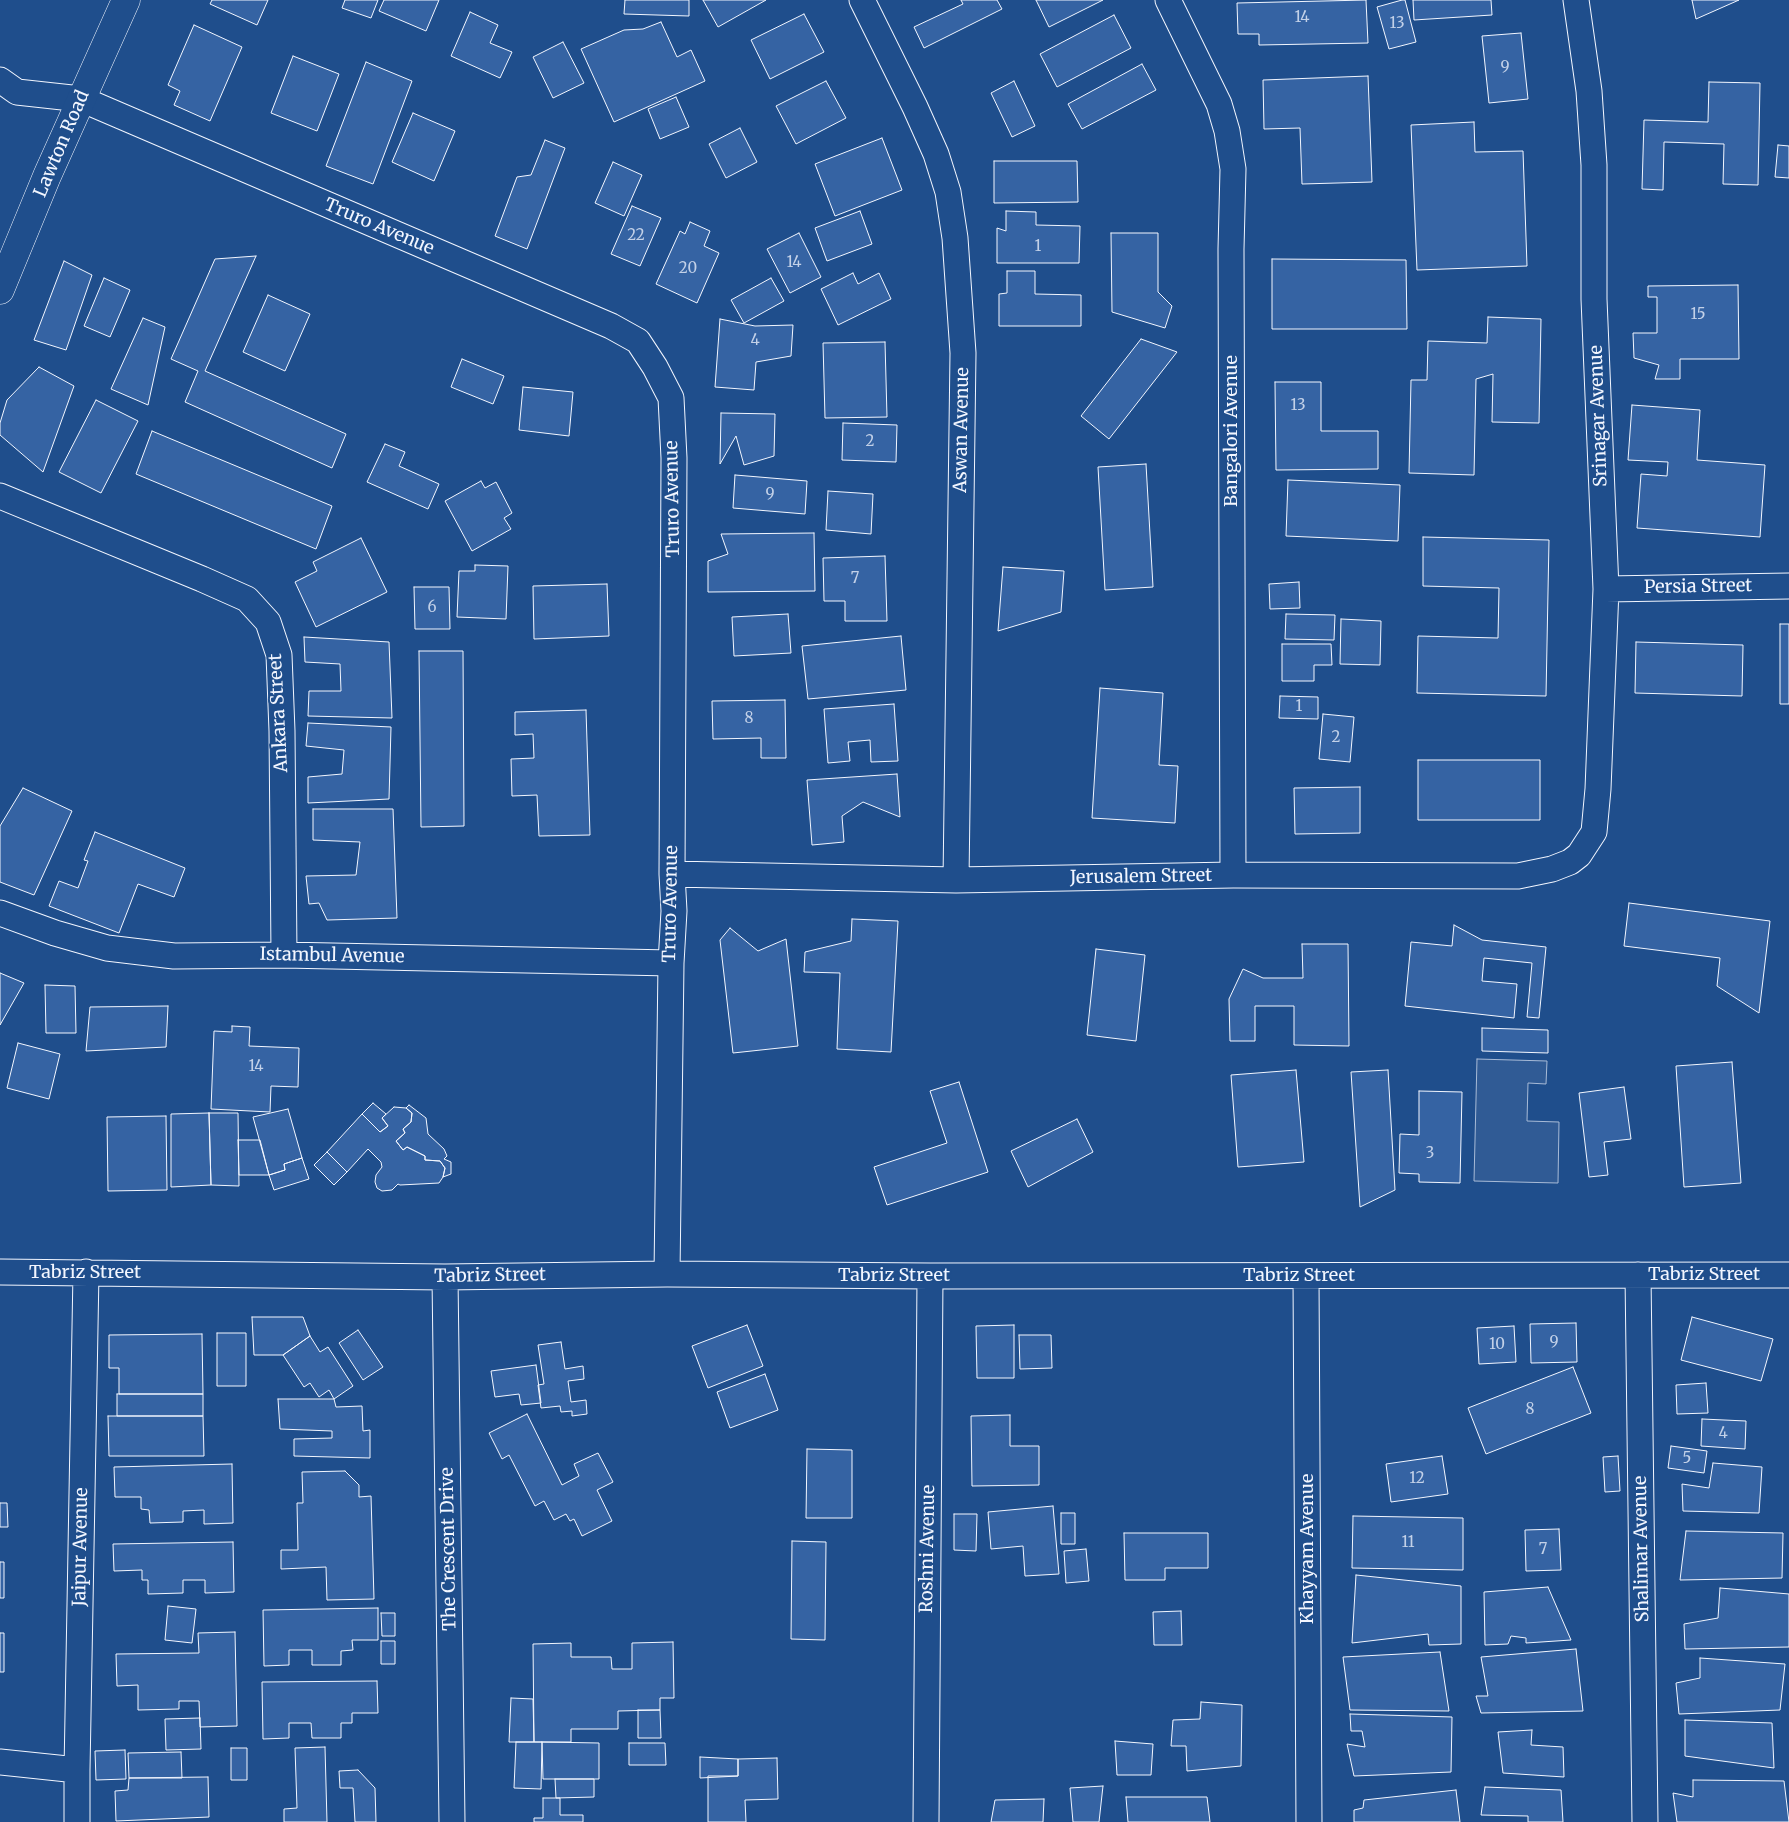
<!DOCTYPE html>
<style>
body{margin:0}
canvas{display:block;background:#1f4e8c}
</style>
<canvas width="1789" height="1822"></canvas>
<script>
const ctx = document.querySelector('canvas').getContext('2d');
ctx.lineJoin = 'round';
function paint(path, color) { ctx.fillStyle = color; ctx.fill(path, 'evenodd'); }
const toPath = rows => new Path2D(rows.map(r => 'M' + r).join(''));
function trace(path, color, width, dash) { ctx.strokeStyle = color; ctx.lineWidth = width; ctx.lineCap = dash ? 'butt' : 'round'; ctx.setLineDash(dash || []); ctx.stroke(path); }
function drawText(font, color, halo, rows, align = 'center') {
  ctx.font = font + ' Merriweather,serif'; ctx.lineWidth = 4; ctx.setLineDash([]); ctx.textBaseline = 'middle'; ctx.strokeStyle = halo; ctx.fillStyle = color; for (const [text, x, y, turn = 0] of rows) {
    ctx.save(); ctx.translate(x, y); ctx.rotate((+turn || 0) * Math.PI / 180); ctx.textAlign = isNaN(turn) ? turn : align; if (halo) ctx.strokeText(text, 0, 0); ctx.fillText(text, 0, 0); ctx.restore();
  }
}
const green = toPath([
 [1477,1059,1547,1061,1546,1084,1528,1083,1527,1121,1559,1122,1558,1183,1474,1181,1477,1059]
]);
const building = toPath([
 [212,0,268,0,257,25,210,4,212,0],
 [345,0,378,0,371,18,342,8,345,0],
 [384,0,439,0,426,31,379,11,384,0],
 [625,0,689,0,689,16,624,14,625,0],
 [703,0,766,0,718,27,703,0],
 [961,0,997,0,1002,9,924,48,914,27,963,4,961,0],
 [1036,0,1103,0,1049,27,1036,0],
 [1366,0,1368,43,1259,45,1259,34,1238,34,1237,3,1366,0],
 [1402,0,1405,0,1416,42,1389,49,1377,7,1402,0],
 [1413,0,1491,0,1492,15,1414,20,1413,0],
 [1692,0,1739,0,1696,19,1692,0],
 [470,12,498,25,490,43,512,52,500,78,451,56,470,12],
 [804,14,824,52,770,79,751,40,804,14],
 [1114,15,1131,48,1057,87,1040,54,1114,15],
 [661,22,677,57,691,50,705,81,614,122,581,49,624,30,643,29,661,22],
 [194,25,242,47,210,121,174,105,180,91,168,85,194,25],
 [1521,33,1528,99,1489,103,1482,36,1521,33],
 [563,42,584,83,553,98,533,57,563,42],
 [293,56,339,74,317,131,271,113,293,56],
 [366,62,412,81,373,184,326,166,366,62],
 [1142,64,1156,90,1082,129,1068,104,1142,64],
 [1368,76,1372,182,1302,184,1300,128,1264,129,1263,80,1368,76],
 [826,81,846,118,796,144,776,106,826,81],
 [1014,81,1035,126,1012,137,991,93,1014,81],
 [1709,82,1760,83,1758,185,1723,184,1724,144,1664,142,1663,190,1642,189,1644,120,1708,122,1709,82],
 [676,97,689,127,660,139,648,109,676,97],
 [413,113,455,131,434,181,392,162,413,113],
 [1474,122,1475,152,1523,151,1527,266,1417,270,1411,125,1474,122],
 [740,128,757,162,726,178,709,144,740,128],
 [882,138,902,190,835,216,815,164,882,138],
 [545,140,565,148,527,249,495,236,517,177,531,175,545,140],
 [1778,145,1789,146,1789,178,1775,177,1778,145],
 [994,161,1077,161,1078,202,994,203,994,161],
 [613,162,642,175,624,216,595,203,613,162],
 [632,206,661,218,640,266,611,254,632,206],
 [860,211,872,244,827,261,815,228,860,211],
 [1006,211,1036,212,1036,225,1080,226,1079,263,997,263,997,228,1006,231,1006,211],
 [690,222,710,231,704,246,719,253,697,303,656,284,680,231,685,234,690,222],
 [799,233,821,277,790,293,767,249,799,233],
 [1111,233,1158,233,1158,292,1172,306,1165,328,1112,312,1111,233],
 [256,256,205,371,346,434,332,468,185,402,198,371,171,359,215,259,256,256],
 [1272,259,1406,260,1407,329,1272,329,1272,259],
 [64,261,92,275,66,350,34,340,64,261],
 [1007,271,1035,271,1035,294,1081,295,1081,326,999,326,999,294,1007,293,1007,271],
 [853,273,858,284,879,273,891,299,838,325,821,289,853,273],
 [104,278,130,290,110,337,84,326,104,278],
 [771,278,784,301,744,323,731,300,771,278],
 [1738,285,1739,359,1680,359,1680,379,1655,379,1659,365,1634,358,1633,333,1657,333,1657,297,1648,297,1648,286,1738,285],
 [268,295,310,314,285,371,243,352,268,295],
 [1488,317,1541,319,1539,423,1492,422,1493,374,1476,379,1474,475,1409,473,1411,380,1427,380,1428,341,1487,343,1488,317],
 [143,318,165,327,148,405,111,389,143,318],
 [720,319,755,326,793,325,791,356,756,362,754,390,715,387,720,319],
 [1141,339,1177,352,1109,439,1081,416,1141,339],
 [885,342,887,417,825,418,823,343,885,342],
 [462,359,504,376,493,404,451,387,462,359],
 [39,367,74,386,43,472,0,435,0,423,7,400,39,367],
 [1275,382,1321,382,1321,431,1378,431,1378,469,1276,470,1275,382],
 [523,387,573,392,569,436,519,430,523,387],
 [96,400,138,421,101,493,59,472,96,400],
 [1632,405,1700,410,1697,460,1765,465,1760,537,1637,528,1641,474,1667,476,1668,462,1628,460,1632,405],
 [721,413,775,414,774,456,744,465,736,436,720,464,721,413],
 [843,423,897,425,896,462,842,460,843,423],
 [152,431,332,506,316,549,136,474,152,431],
 [385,444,405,452,399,466,439,484,428,509,367,482,385,444],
 [1146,464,1153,587,1105,590,1098,467,1146,464],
 [735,475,807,481,805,514,733,508,735,475],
 [1288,480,1400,485,1398,541,1286,536,1288,480],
 [481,481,485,488,496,482,512,513,504,518,511,529,472,551,445,501,481,481],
 [828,491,873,494,871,534,826,530,828,491],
 [814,533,815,591,708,592,708,561,728,554,721,534,814,533],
 [1423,537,1549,540,1546,696,1417,693,1418,636,1498,638,1499,588,1423,586,1423,537],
 [361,538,387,592,316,627,295,582,317,571,313,562,361,538],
 [885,556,887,621,845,621,845,601,824,601,823,558,885,556],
 [475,565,508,566,506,619,457,617,459,571,475,571,475,565],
 [1003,567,1064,571,1061,612,998,631,1003,567],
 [1299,582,1300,608,1270,609,1269,584,1299,582],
 [607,584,609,636,534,639,533,586,607,584],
 [414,587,449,587,450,629,415,629,414,587],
 [788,614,791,653,734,656,732,617,788,614],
 [1286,614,1335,615,1334,640,1285,639,1286,614],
 [1341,619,1381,621,1380,665,1340,664,1341,619],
 [1780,624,1789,624,1789,704,1780,704,1780,624],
 [901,636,906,690,808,699,802,646,901,636],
 [304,637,389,642,392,718,308,716,309,691,341,691,340,664,305,662,304,637],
 [1636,642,1743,645,1742,696,1635,693,1636,642],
 [1282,644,1331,644,1332,665,1314,665,1314,681,1282,681,1282,644],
 [419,651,463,651,464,826,421,827,419,651],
 [1100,688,1163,693,1159,765,1178,766,1175,823,1092,818,1100,688],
 [1280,696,1318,697,1318,719,1279,718,1280,696],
 [785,700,786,758,761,758,761,738,713,739,712,701,785,700],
 [894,704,898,761,871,762,870,740,848,742,850,761,828,763,824,709,894,704],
 [586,710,590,835,539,836,537,795,512,796,511,759,534,758,533,734,515,735,515,712,586,710],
 [1323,714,1354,717,1350,762,1319,759,1323,714],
 [308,723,391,727,389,799,308,803,308,777,342,774,344,750,306,746,308,723],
 [1418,760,1540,760,1540,820,1418,820,1418,760],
 [897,774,900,817,863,802,842,816,844,842,812,845,807,780,897,774],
 [1360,787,1360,833,1295,834,1294,788,1360,787],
 [23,788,72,811,34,895,0,882,0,826,23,788],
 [313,809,393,809,397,918,327,920,319,903,309,904,306,876,356,875,360,842,313,840,313,809],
 [95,832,185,868,174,897,138,884,119,933,49,906,59,881,78,888,88,861,84,860,95,832],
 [1629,903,1770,921,1759,1013,1717,986,1720,958,1624,946,1629,903],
 [852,919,898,921,891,1052,837,1049,840,973,804,972,805,952,851,941,852,919],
 [1454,925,1482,940,1546,947,1539,1018,1527,1017,1532,963,1484,958,1482,981,1517,984,1514,1018,1405,1006,1411,942,1452,946,1454,925],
 [730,928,758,951,786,939,798,1046,733,1053,720,940,730,928],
 [1302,944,1348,944,1349,1046,1294,1045,1294,1006,1255,1006,1255,1041,1230,1041,1229,999,1243,969,1263,978,1303,978,1302,944],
 [1096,949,1145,955,1136,1041,1087,1035,1096,949],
 [0,973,24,983,0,1025,0,973],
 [45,985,75,986,76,1033,46,1033,45,985],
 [168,1006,166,1047,86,1051,90,1007,168,1006],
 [232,1026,250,1027,249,1046,299,1048,298,1087,271,1086,270,1112,211,1109,214,1031,232,1032,232,1026],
 [1482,1028,1548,1030,1548,1053,1482,1051,1482,1028],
 [18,1043,60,1054,49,1099,7,1088,18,1043],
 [1732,1062,1741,1183,1684,1187,1676,1066,1732,1062],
 [1296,1070,1304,1162,1238,1167,1231,1075,1296,1070],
 [1388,1070,1395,1190,1360,1207,1351,1072,1388,1070],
 [959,1082,988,1172,887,1205,874,1167,947,1143,930,1091,959,1082],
 [1624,1087,1631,1139,1604,1142,1608,1175,1589,1177,1579,1093,1624,1087],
 [1419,1091,1462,1092,1460,1183,1419,1182,1419,1174,1399,1173,1400,1134,1419,1135,1419,1091],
 [373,1103,386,1114,382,1118,388,1126,380,1132,362,1114,373,1103],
 [409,1105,426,1118,428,1134,444,1149,447,1156,444,1159,451,1162,451,1174,443,1177,445,1168,440,1161,425,1160,425,1156,407,1147,403,1150,396,1141,405,1133,403,1129,411,1122,412,1113,406,1108,409,1105],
 [394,1107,406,1108,412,1113,411,1122,403,1129,405,1133,396,1141,403,1150,407,1147,425,1156,425,1160,440,1161,445,1168,443,1177,439,1183,400,1185,398,1184,392,1190,382,1191,377,1188,375,1182,376,1175,382,1167,381,1162,368,1149,347,1172,327,1152,362,1114,380,1132,388,1126,382,1118,394,1107],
 [288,1109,302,1158,284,1164,285,1170,269,1175,253,1117,288,1109],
 [209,1113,238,1113,239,1186,211,1185,209,1113],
 [209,1113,211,1185,171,1187,171,1114,209,1113],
 [166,1116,167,1190,108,1191,107,1117,166,1116],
 [1077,1119,1093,1152,1028,1187,1011,1151,1077,1119],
 [238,1140,260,1140,269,1175,239,1175,238,1140],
 [327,1152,347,1172,334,1185,314,1165,327,1152],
 [302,1158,309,1179,274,1190,269,1175,285,1170,284,1164,302,1158],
 [252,1317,303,1317,310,1336,283,1355,254,1355,252,1317],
 [1692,1317,1773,1339,1761,1381,1681,1360,1692,1317],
 [1576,1323,1577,1362,1531,1363,1530,1324,1576,1323],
 [747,1325,763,1366,708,1388,692,1346,747,1325],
 [1014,1325,1014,1378,977,1378,976,1326,1014,1325],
 [1514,1326,1516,1362,1479,1364,1477,1328,1514,1326],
 [358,1330,383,1367,363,1380,339,1343,358,1330],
 [217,1333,246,1333,246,1386,217,1386,217,1333],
 [202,1334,203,1394,119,1394,119,1368,109,1368,109,1335,202,1334],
 [1019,1335,1051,1335,1052,1368,1020,1369,1019,1335],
 [310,1336,320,1352,328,1347,353,1386,334,1399,329,1390,319,1397,310,1383,304,1387,283,1355,310,1336],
 [561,1342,565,1369,583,1366,584,1379,568,1381,571,1402,586,1400,587,1414,572,1416,572,1411,561,1412,560,1406,541,1408,538,1385,544,1384,538,1345,561,1342],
 [536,1365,541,1403,521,1405,519,1394,495,1397,491,1371,536,1365],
 [1573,1367,1591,1413,1486,1454,1468,1408,1573,1367],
 [765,1374,778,1410,730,1428,717,1392,765,1374],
 [1706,1383,1708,1413,1677,1414,1676,1385,1706,1383],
 [117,1394,203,1394,203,1416,117,1416,117,1394],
 [278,1399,334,1399,336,1407,362,1406,363,1431,370,1430,370,1458,294,1456,294,1439,332,1438,332,1431,280,1429,278,1399],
 [527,1414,562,1485,579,1476,574,1464,598,1453,613,1482,597,1490,612,1521,582,1536,574,1519,570,1521,566,1514,554,1520,544,1501,535,1506,509,1455,502,1459,489,1433,527,1414],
 [1010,1415,1010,1446,1039,1446,1039,1485,972,1486,971,1416,1010,1415],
 [108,1416,203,1416,204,1456,109,1456,108,1416],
 [1702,1419,1746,1421,1745,1449,1701,1446,1702,1419],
 [1671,1446,1707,1451,1704,1473,1668,1468,1671,1446],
 [807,1449,852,1450,852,1518,806,1518,807,1449],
 [1442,1456,1448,1494,1391,1502,1386,1464,1442,1456],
 [1618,1456,1620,1491,1605,1492,1603,1457,1618,1456],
 [1713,1463,1762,1467,1759,1513,1683,1511,1682,1484,1709,1488,1713,1463],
 [232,1464,233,1523,204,1524,204,1510,183,1511,183,1522,150,1523,149,1510,141,1509,141,1497,115,1497,114,1467,232,1464],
 [345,1471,359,1485,359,1497,371,1496,374,1599,327,1600,326,1567,281,1569,281,1550,298,1550,297,1503,303,1503,302,1472,345,1471],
 [0,1503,7,1503,8,1527,0,1527,0,1503],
 [1053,1506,1059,1574,1025,1576,1023,1546,991,1549,988,1512,1053,1506],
 [1061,1513,1075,1513,1075,1544,1061,1544,1061,1513],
 [954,1514,977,1514,976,1551,954,1550,954,1514],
 [1353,1516,1463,1518,1463,1570,1352,1568,1353,1516],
 [1559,1529,1561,1570,1526,1571,1525,1530,1559,1529],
 [1686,1531,1783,1533,1782,1578,1680,1580,1686,1531],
 [1124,1533,1208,1533,1208,1568,1165,1568,1165,1580,1125,1580,1124,1533],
 [792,1541,826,1542,825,1640,791,1639,792,1541],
 [233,1542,234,1592,205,1593,205,1580,183,1580,183,1593,148,1594,148,1580,142,1580,142,1570,114,1571,113,1544,233,1542],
 [1086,1549,1089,1581,1066,1583,1064,1551,1086,1549],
 [0,1562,4,1562,4,1598,0,1598,0,1562],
 [1356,1575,1461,1586,1461,1644,1429,1645,1428,1634,1352,1643,1356,1575],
 [1548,1587,1571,1640,1526,1643,1526,1638,1511,1636,1508,1644,1485,1645,1484,1592,1548,1587],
 [1720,1588,1789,1594,1789,1647,1685,1649,1684,1624,1718,1618,1720,1588],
 [168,1606,196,1609,192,1643,165,1640,168,1606],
 [378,1608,378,1640,352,1640,353,1650,341,1651,341,1665,312,1665,312,1650,289,1650,289,1665,264,1666,263,1610,378,1608],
 [1181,1611,1182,1645,1154,1645,1153,1612,1181,1611],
 [381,1613,395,1613,395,1636,382,1636,381,1613],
 [235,1632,237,1726,200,1727,199,1701,179,1701,179,1709,138,1710,138,1685,117,1686,116,1654,199,1653,198,1633,235,1632],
 [0,1633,4,1633,4,1672,0,1672,0,1633],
 [381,1641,395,1641,395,1664,381,1664,381,1641],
 [673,1642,674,1698,660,1698,660,1710,618,1711,618,1729,571,1729,571,1742,534,1742,533,1644,571,1643,571,1657,611,1657,612,1669,632,1669,632,1643,673,1642],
 [1576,1649,1583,1711,1481,1713,1476,1696,1488,1696,1481,1657,1576,1649],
 [1440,1652,1449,1711,1350,1710,1343,1657,1440,1652],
 [1700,1658,1785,1664,1780,1710,1679,1714,1676,1683,1700,1678,1700,1658],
 [377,1681,378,1713,352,1713,352,1723,341,1723,341,1738,312,1738,311,1723,289,1723,289,1738,263,1739,262,1682,377,1681],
 [511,1698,533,1699,534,1742,509,1742,511,1698],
 [1201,1702,1242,1705,1241,1766,1187,1771,1186,1746,1171,1746,1173,1720,1200,1719,1201,1702],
 [638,1710,660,1710,661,1738,638,1738,638,1710],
 [1350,1714,1452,1717,1451,1772,1354,1776,1347,1744,1365,1747,1362,1731,1351,1731,1350,1714],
 [200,1718,201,1749,166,1750,165,1719,200,1718],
 [1685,1720,1772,1723,1774,1768,1685,1756,1685,1720],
 [1532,1730,1531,1745,1563,1747,1564,1777,1503,1773,1498,1732,1532,1730],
 [1115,1741,1153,1744,1151,1775,1117,1775,1115,1741],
 [516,1742,542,1742,541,1789,514,1788,516,1742],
 [542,1742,599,1743,599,1779,543,1779,542,1742],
 [629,1743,665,1743,666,1765,629,1765,629,1743],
 [325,1747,327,1822,284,1822,284,1809,297,1808,295,1748,325,1747],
 [231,1748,247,1748,247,1780,231,1780,231,1748],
 [125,1750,126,1779,96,1780,95,1751,125,1750],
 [181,1752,182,1778,129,1778,128,1753,181,1752],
 [700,1757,738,1759,738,1776,700,1778,700,1757],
 [777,1758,778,1799,745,1800,746,1822,708,1822,708,1776,738,1776,738,1759,777,1758],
 [358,1770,375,1788,376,1822,355,1822,353,1788,340,1788,339,1771,358,1770],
 [208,1777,209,1817,116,1821,115,1791,128,1790,129,1778,208,1777],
 [555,1779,594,1779,594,1797,556,1798,555,1779],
 [1693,1780,1784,1781,1789,1822,1677,1822,1673,1793,1693,1797,1693,1780],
 [1103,1786,1099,1822,1073,1822,1070,1788,1103,1786],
 [1485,1787,1561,1790,1563,1822,1528,1822,1528,1816,1481,1815,1485,1787],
 [1456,1790,1460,1822,1354,1822,1354,1810,1363,1808,1364,1800,1456,1790],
 [1126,1797,1207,1797,1210,1822,1128,1822,1126,1797],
 [543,1798,560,1798,560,1815,583,1815,583,1822,534,1822,534,1818,543,1818,543,1798],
 [1044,1799,1043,1822,991,1822,995,1800,1044,1799]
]);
const street = toPath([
 [862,0,915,107,936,154,948,192,955,238,963,353,956,880],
 [1168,0,1219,104,1227,131,1233,169,1231,249,1233,875],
 [0,80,17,92,81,99,611,326,638,341,655,367,671,398,674,458,672,874,674,911,671,963,667,1274],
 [0,496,202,579,247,599,268,622,279,655,282,731,284,955],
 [1606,589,1789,586],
 [672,874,956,880,1233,875,1518,876,1552,869,1570,862,1579,855,1594,832,1598,789,1606,589,1594,299,1594,165,1589,91,1576,0],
 [0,913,55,933,107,948,174,956,284,955,671,963],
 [0,1272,445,1277,667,1274,930,1276,1789,1275],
 [1638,1275,1645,1822],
 [445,1277,452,1822],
 [1306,1277,1309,1822],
 [0,1762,77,1770],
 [77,1822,77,1770,86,1272],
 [926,1822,930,1276]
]);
const secondary = toPath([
 [0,290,47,176,126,0]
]);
const numberNames = [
 ["14",1302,18],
 ["13",1397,24],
 ["9",1505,68],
 ["22",636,236],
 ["1",1038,247],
 ["14",794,263],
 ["20",688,269],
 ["15",1698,315],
 ["4",755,341],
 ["13",1298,406],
 ["2",870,442],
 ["9",770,495],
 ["7",855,579],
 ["6",432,608],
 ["1",1299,707],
 ["8",749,719],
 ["2",1336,738],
 ["14",256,1067],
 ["3",1430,1154],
 ["9",1554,1343],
 ["10",1497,1345],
 ["8",1530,1410],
 ["4",1723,1434],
 ["5",1687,1459],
 ["12",1417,1479],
 ["11",1408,1543],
 ["7",1543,1550]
];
const streetNames = [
 ["Lawton Road",62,144,-67],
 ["Truro Avenue",379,227,23],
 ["Srinagar Avenue",1599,416,-92],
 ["Aswan Avenue",962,430,-89],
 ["Bangalori Avenue",1232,431,-90],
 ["Truro Avenue",673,499,-91],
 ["Persia Street",1698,587,-1],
 ["Ankara Street",279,713,-93],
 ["Jerusalem Street",1141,877,-1],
 ["Truro Avenue",671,904,-89],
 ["Istambul Avenue",332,956,1],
 ["Tabriz Street",85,1273],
 ["Tabriz Street",1704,1275],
 ["Tabriz Street",490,1276,-1],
 ["Tabriz Street",894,1276],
 ["Tabriz Street",1299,1276],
 ["Jaipur Avenue",81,1547,-89],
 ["The Crescent Drive",449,1549,-91],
 ["Roshni Avenue",928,1549,-89],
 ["Khayyam Avenue",1308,1549,-90],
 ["Shalimar Avenue",1642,1549,-91]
];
paint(green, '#305b95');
trace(green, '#a8bbd7', 1);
paint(building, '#3563a3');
trace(building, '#f2f6ff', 1);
trace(street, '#f2f6ff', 27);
trace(secondary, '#f2f6ff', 29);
trace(street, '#1f4e8c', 25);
trace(secondary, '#1f4e8c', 28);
drawText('15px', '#c3d1e8', null, numberNames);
drawText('18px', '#f2f6ff', '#1f4e8c', streetNames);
</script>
